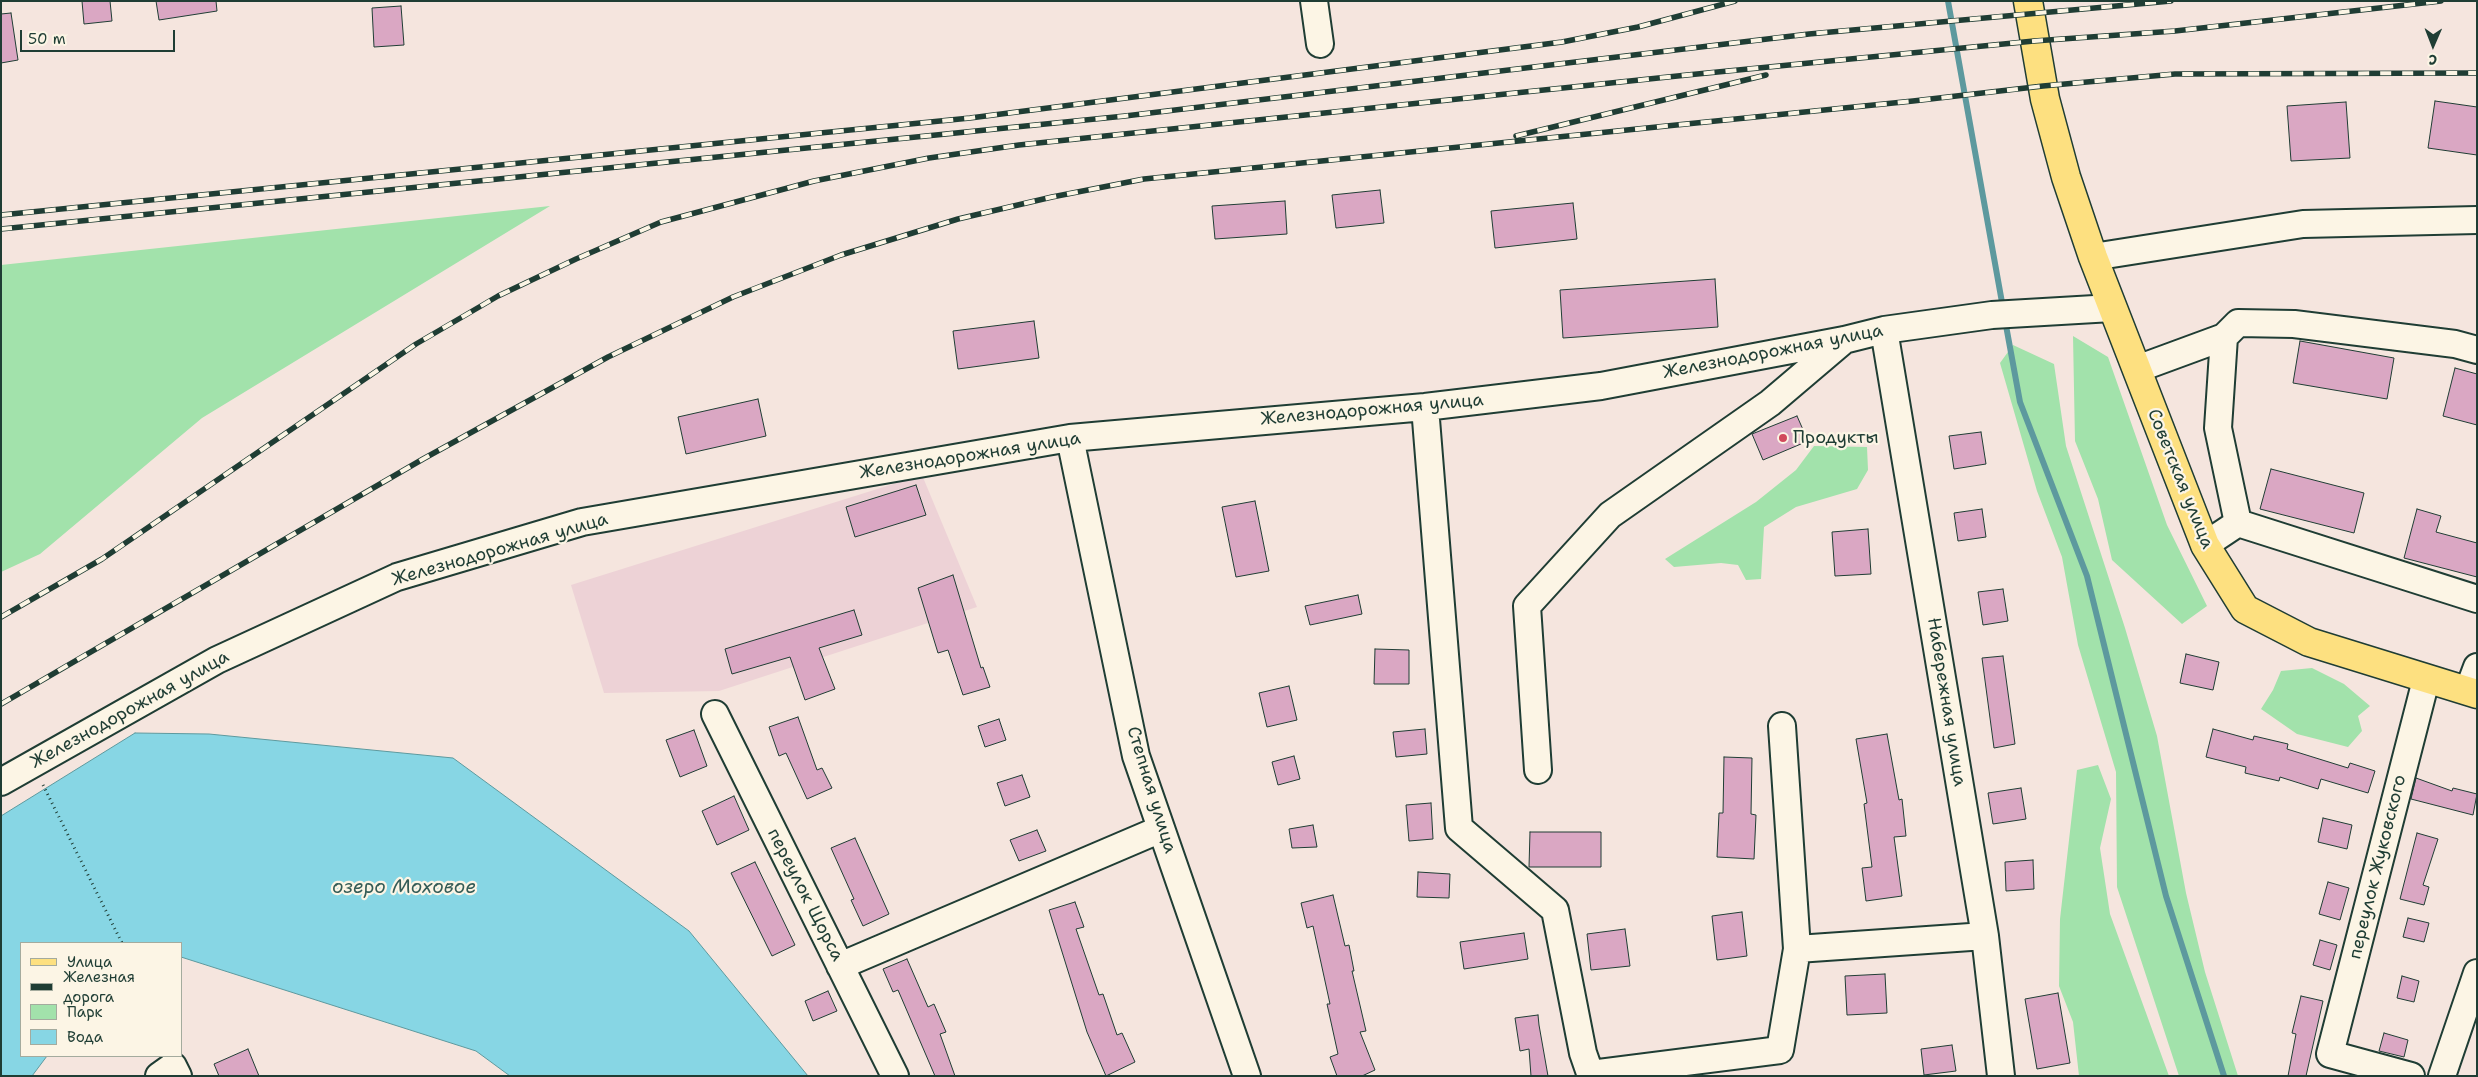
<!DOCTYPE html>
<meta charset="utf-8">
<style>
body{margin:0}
#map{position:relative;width:2478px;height:1077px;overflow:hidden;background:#f5e5de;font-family:"Shantell Sans",sans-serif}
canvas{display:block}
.frame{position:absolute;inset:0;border:2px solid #1f3d34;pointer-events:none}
.legend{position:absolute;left:20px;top:942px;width:162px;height:115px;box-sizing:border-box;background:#fcf5e5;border:1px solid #a4ab9e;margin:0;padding:6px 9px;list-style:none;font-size:15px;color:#1f3d34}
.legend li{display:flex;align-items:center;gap:10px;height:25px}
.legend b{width:25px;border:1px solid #a4ab9e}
.north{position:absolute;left:2408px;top:20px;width:50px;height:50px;-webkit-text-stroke:4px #fcf5e5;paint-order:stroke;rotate:181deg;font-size:14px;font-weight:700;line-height:20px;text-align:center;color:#1f3d34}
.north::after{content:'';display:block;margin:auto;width:18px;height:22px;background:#1f3d34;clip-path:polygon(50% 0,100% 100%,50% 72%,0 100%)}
.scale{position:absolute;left:20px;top:30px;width:155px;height:22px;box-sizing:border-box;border:2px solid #1f3d34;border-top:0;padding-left:6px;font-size:15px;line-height:18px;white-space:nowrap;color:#1f3d34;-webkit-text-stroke:4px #fcf5e5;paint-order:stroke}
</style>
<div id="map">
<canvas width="2478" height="1077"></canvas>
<div class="frame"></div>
<ul class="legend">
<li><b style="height:6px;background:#fde080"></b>Улица</li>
<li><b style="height:6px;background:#1f3d34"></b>Железная дорога</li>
<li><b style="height:14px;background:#a2e2ab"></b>Парк</li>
<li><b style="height:14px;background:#87d6e4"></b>Вода</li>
</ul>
<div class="north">С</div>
<div class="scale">50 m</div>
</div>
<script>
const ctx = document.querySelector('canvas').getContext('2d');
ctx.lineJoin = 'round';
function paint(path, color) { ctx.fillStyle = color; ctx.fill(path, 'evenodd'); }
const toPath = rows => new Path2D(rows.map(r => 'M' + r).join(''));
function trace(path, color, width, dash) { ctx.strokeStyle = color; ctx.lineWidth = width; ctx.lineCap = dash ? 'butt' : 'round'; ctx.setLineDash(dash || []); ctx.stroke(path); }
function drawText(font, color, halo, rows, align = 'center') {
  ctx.font = font + ' "Shantell Sans",sans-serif'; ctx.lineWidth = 4.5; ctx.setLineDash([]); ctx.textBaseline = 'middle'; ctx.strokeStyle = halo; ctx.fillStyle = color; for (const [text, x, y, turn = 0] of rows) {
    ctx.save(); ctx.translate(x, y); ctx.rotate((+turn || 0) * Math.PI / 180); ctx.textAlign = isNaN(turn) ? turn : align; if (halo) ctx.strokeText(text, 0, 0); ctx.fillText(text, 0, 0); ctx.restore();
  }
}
const built = toPath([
 [922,475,977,607,719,691,604,693,571,585]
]);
const green = toPath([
 [550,206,202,418,40,554,1,572,1,265],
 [2073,336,2108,357,2167,525,2207,606,2182,624,2112,560,2098,499,2075,441],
 [2013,345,2054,364,2066,446,2125,628,2157,736,2186,893,2205,972,2238,1076,2179,1076,2117,887,2116,772,2078,645,2062,557,2037,491,2000,363],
 [1814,446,1867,447,1868,470,1857,489,1796,507,1764,527,1761,579,1746,580,1738,565,1721,563,1674,567,1665,559,1756,502,1796,470],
 [2312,668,2344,684,2370,706,2358,716,2362,731,2348,747,2297,734,2261,709,2273,690,2281,671],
 [2098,765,2111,799,2100,848,2110,914,2169,1076,2079,1076,2073,1022,2059,986,2060,919,2077,770]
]);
const water = toPath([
 [135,733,209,734,453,758,689,931,808,1076,510,1076,476,1051,181,957,181,943,21,943,21,1056,47,1056,32,1076,1,1076,1,816,135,733]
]);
const stream = toPath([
 [1948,1,2003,308],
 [2005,320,2020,402,2087,576,2166,896,2224,1076]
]);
const building = toPath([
 [82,1,110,1,112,21,84,24,82,1],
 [156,1,216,1,217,11,159,20,156,1],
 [401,6,404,45,374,47,372,8,401,6],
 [11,13,18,60,1,63,1,14,11,13],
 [2435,101,2477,107,2477,155,2428,148,2435,101],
 [2346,102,2350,158,2291,161,2287,106,2346,102],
 [1380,190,1384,223,1336,228,1332,195,1380,190],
 [1285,201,1287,234,1215,239,1212,206,1285,201],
 [1573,203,1577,239,1495,248,1491,211,1573,203],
 [1715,279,1718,327,1563,338,1560,290,1715,279],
 [1034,321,1039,358,958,369,953,331,1034,321],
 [2300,341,2394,358,2387,399,2293,383,2300,341],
 [2455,368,2477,374,2477,425,2443,416,2455,368],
 [758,399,766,436,686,454,678,417,758,399],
 [1797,416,1808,441,1763,460,1752,434,1797,416],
 [1981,432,1986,464,1954,469,1949,436,1981,432],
 [2271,469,2364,493,2354,533,2260,509,2271,469],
 [916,485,926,515,855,537,846,507,916,485],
 [1255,501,1269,571,1236,577,1222,507,1255,501],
 [1982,509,1986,537,1958,541,1954,513,1982,509],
 [2417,509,2441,516,2436,532,2477,543,2477,577,2404,558,2417,509],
 [1868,529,1871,574,1835,576,1832,532,1868,529],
 [953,575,981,668,983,667,990,687,963,695,948,650,938,653,918,588,953,575],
 [2003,589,2008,621,1983,625,1978,592,2003,589],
 [1358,595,1362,614,1310,625,1305,606,1358,595],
 [854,610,862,635,819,648,835,689,805,700,790,657,732,674,725,649,854,610],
 [1375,649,1409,650,1409,684,1374,684,1375,649],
 [2186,654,2219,662,2213,690,2180,683,2186,654],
 [2003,656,2015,744,1994,748,1982,658,2003,656],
 [1289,686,1297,720,1267,727,1259,693,1289,686],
 [798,717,817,770,822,768,832,788,807,799,786,753,779,756,769,727,798,717],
 [999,719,1006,740,985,747,978,726,999,719],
 [1425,729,1427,754,1396,757,1393,732,1425,729],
 [2213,729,2253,740,2254,736,2288,744,2287,749,2348,768,2350,763,2375,771,2368,793,2321,779,2318,789,2280,777,2279,781,2245,773,2246,767,2206,757,2213,729],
 [694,730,707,766,680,777,666,740,694,730],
 [1887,734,1899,800,1902,799,1906,836,1894,837,1902,896,1866,901,1862,868,1872,867,1864,804,1867,803,1856,739,1887,734],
 [1294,756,1300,779,1278,785,1272,762,1294,756],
 [1724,757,1752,758,1751,814,1756,815,1754,859,1717,857,1719,813,1723,813,1724,757],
 [1022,775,1030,797,1005,806,997,783,1022,775],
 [2416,778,2452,791,2453,788,2477,794,2473,815,2411,799,2416,778],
 [2021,788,2026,819,1993,824,1988,793,2021,788],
 [734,796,749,830,717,845,702,811,734,796],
 [1431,803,1433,839,1409,841,1406,805,1431,803],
 [2323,818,2352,825,2347,849,2318,842,2323,818],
 [1313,825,1317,847,1292,848,1289,829,1313,825],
 [1037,830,1046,851,1019,861,1010,840,1037,830],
 [1530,832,1601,832,1601,867,1529,867,1530,832],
 [2417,833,2438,839,2423,885,2429,887,2424,905,2400,899,2417,833],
 [855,838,889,914,863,926,851,900,854,899,831,848,855,838],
 [2033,860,2034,889,2006,891,2005,862,2033,860],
 [755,862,795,945,772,956,731,873,755,862],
 [1418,872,1450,874,1449,898,1417,897,1418,872],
 [2328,882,2349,888,2340,920,2319,914,2328,882],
 [1333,895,1345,946,1349,945,1354,971,1352,971,1366,1031,1360,1032,1375,1070,1362,1076,1337,1076,1330,1057,1338,1054,1327,1004,1330,1004,1313,926,1307,928,1301,903,1333,895],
 [1075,902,1084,927,1076,929,1099,995,1103,994,1117,1035,1122,1033,1135,1062,1106,1076,1087,1032,1049,910,1075,902],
 [1742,912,1747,956,1717,960,1712,916,1742,912],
 [2408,918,2429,923,2424,942,2403,937,2408,918],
 [1625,929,1630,966,1591,970,1587,934,1625,929],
 [1524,933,1528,959,1464,969,1460,942,1524,933],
 [2320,940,2337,945,2330,970,2313,965,2320,940],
 [907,959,928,1007,934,1004,946,1032,940,1034,955,1076,935,1076,898,990,893,992,883,969,907,959],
 [1885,974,1887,1013,1847,1015,1845,976,1885,974],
 [2402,976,2419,981,2414,1002,2397,998,2402,976],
 [828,991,837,1011,813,1021,805,1001,828,991],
 [2058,993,2070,1063,2037,1069,2025,999,2058,993],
 [2301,996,2323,1001,2306,1076,2288,1076,2296,1034,2292,1033,2301,996],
 [1538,1015,1539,1025,1548,1076,1531,1076,1529,1049,1520,1051,1515,1018,1538,1015],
 [2384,1033,2408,1040,2404,1057,2379,1051,2384,1033],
 [1952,1045,1956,1071,1924,1075,1921,1049,1952,1045],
 [248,1049,259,1076,219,1076,214,1064,248,1049]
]);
const path = toPath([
 [43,785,122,943]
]);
const minor = toPath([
 [1314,1,1320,44],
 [2093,257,2303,224,2477,220],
 [1884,330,1985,936,2001,1076],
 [2477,350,2455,344,2294,324,2238,323,2224,337,2218,428,2238,523,2477,599],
 [2137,369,2224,337],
 [1425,407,1459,828,1555,910,1583,1053,1591,1076],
 [1070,438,1136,756,1247,1076],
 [2205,545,2238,523],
 [2468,691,2477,667],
 [715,714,895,1076],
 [1782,726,1797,949,1985,936],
 [1538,770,1527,606,1610,515,1770,403,1843,341],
 [1,782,217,660,397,577,582,522,1070,438,1425,407,1601,386,1844,340,1884,330,1992,315,2112,308],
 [840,966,1161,829],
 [1591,1074,1780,1050,1797,949],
 [159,1076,173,1066,178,1076],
 [2411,1076,2330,1054,2426,680],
 [2442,1076,2477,973]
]);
const major = toPath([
 [2028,1,2045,99,2066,177,2093,257,2205,545,2245,609,2309,642,2477,694]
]);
const rail = toPath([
 [1516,136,1766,75],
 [1,215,970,118,1562,42,1638,27,1735,1],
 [1,229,1125,116,1809,34,2171,1],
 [1,617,102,559,416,344,498,296,576,259,661,222,814,181,929,158,1019,145,1687,75,2034,41,2175,31,2441,1],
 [1,704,423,459,608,357,733,297,841,255,958,219,1052,197,1144,179,1913,101,2043,86,2175,74,2477,73]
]);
const markers = [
 [1783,438,5,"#d1495b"]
];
const streetNames = [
 ["Железнодорожная улица",1773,352,-11],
 ["Железнодорожная улица",1372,410,-5],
 ["Железнодорожная улица",970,456,-9],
 ["Советская улица",2180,479,68],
 ["Железнодорожная улица",500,550,-16],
 ["Набережная улица",1946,702,81],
 ["Железнодорожная улица",130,710,-29],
 ["Степная улица",1151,790,73],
 ["переулок Жуковского",2378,867,-76],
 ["переулок Щорса",805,895,63]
];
const poiNames = [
 ["Продукты",1793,438]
];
const waterNames = [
 ["озеро Моховое",404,888]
];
paint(built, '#edd2d6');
paint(green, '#a2e2ab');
paint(water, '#87d6e4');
trace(water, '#5d999e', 1);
trace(stream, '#5d999e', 6);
paint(building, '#daa7c3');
trace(building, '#1f3d34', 1);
trace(minor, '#1f3d34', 30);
trace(major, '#1f3d34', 31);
trace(path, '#1f3d34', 3, [1, 4]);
trace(minor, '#fcf5e5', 26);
trace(major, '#fde080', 28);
trace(rail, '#1f3d34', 5.5);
trace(rail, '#fcf5e5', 4, [11]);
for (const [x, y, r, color] of markers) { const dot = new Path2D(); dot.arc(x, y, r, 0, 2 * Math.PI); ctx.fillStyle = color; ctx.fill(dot); trace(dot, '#fcf5e5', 2); }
drawText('18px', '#1f3d34', '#fcf5e5', streetNames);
drawText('18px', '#1f3d34', '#fcf5e5', poiNames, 'left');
drawText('italic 19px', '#345c57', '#fcf5e5', waterNames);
</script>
